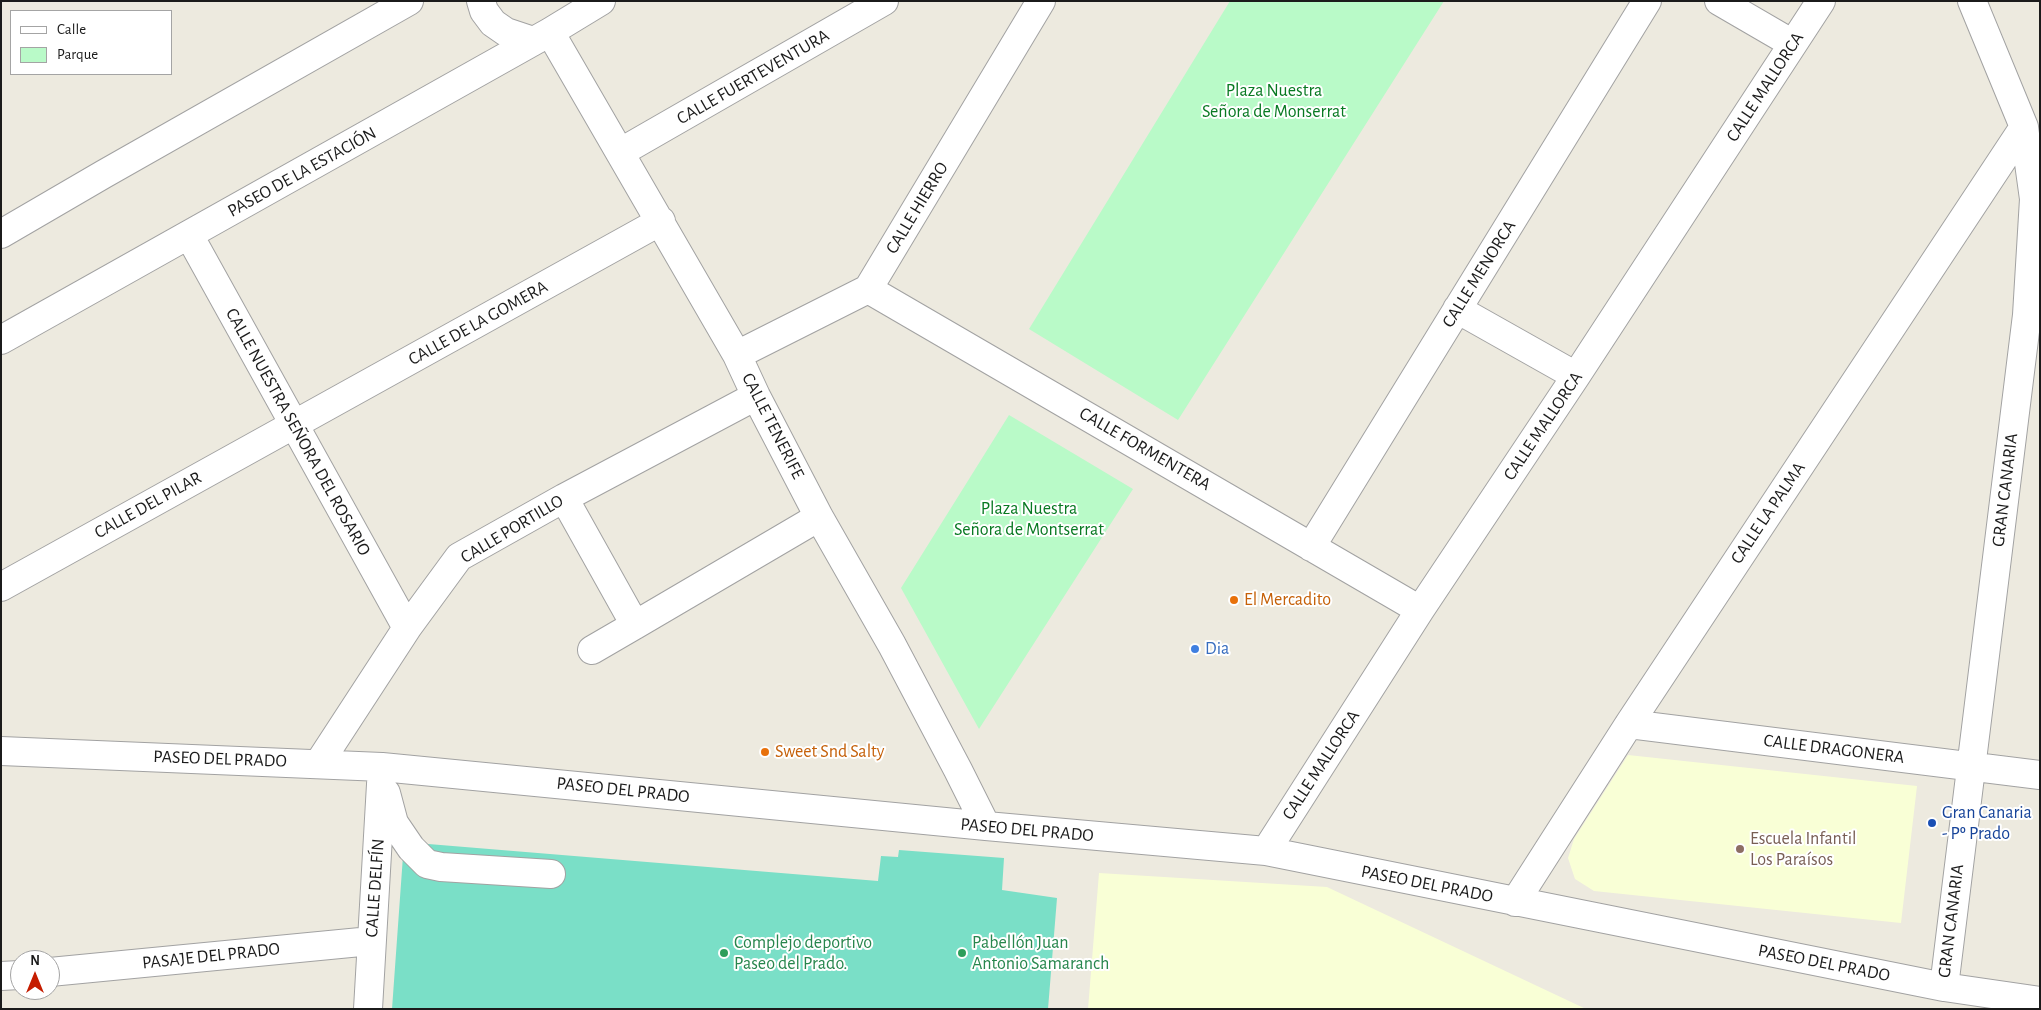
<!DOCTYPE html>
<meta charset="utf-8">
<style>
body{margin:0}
#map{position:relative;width:2041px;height:1010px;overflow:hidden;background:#edeadf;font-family:"Alegreya Sans",sans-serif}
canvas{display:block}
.frame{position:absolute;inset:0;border:2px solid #1b1b1b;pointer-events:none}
.legend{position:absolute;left:10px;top:10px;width:162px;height:65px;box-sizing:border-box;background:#fff;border:1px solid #a4a4a4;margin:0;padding:6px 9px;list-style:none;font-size:15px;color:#1b1b1b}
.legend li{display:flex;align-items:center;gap:10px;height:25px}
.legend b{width:25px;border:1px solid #a4a4a4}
.north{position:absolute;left:10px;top:950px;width:50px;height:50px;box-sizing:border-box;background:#fff;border:1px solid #a4a4a4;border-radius:50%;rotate:0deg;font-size:14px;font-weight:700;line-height:20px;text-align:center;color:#1b1b1b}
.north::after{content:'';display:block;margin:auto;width:18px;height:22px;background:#c51d00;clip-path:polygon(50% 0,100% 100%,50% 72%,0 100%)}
</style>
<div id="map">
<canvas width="2041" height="1010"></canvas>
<div class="frame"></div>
<ul class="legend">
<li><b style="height:6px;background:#fff"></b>Calle</li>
<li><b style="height:14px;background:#b9fac8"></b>Parque</li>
</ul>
<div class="north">N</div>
</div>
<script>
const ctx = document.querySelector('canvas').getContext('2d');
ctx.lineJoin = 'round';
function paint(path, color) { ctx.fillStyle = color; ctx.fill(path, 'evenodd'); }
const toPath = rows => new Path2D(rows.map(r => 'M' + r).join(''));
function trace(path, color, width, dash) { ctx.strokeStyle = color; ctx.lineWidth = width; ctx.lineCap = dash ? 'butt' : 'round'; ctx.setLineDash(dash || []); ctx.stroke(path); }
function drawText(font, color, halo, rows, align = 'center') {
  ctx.font = font + ' "Alegreya Sans",sans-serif'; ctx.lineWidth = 4; ctx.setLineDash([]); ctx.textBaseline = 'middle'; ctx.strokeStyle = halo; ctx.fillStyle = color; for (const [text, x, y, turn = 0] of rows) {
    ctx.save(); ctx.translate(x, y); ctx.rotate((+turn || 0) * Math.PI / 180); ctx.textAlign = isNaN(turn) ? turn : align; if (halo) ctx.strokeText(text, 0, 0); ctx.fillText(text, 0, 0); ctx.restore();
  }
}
const education = toPath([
 [1628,755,1917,786,1901,923,1594,891,1575,879,1568,858,1574,839],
 [1099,873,1327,887,1586,1009,1088,1009]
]);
const park = toPath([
 [1230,1,1444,1,1178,420,1029,329],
 [1009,415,1133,489,979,729,901,588]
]);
const pitch = toPath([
 [404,842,878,881,881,856,898,857,899,850,1004,858,1002,890,1057,898,1048,1009,392,1009]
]);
const minor = toPath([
 [481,1,484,11,493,23,506,32,533,41],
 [1719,1,1793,44],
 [550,32,737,355,756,396,819,517,892,645,958,770,986,826],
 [621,152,884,1],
 [1,234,104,174,409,1],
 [189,235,407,628],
 [868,289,1420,610],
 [1457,309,1576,376],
 [1,340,550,32,601,1],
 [737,355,868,289,1041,1],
 [564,498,635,625,819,517],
 [1311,547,1647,1],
 [1,587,661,221],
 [592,650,635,625],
 [1629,724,2040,775],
 [1,751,382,767,986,826,1266,851,1944,987,2040,1001],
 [319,763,407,628,459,557,564,498,756,396],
 [386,793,394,823,411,848,427,864,441,867,551,874],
 [1266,851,1420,610,1576,376,1821,1],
 [1515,902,1629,724,2024,127],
 [50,972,371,941],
 [1,976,20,975],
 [1944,987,2027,315,2034,199,2024,127,1972,1],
 [368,1009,382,767]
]);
const markers = [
 [1234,600,5,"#e8710a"],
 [1195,649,5,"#3f7fe0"],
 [765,752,5,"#e8710a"],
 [1932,823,5,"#1a4fb4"],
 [1740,849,5,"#8d6e63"],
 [724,953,5,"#2e9e5b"],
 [962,953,5,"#2e9e5b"]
];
const streetNames = [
 ["CALLE FUERTEVENTURA",753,77,-30],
 ["CALLE MALLORCA",1765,87,-57],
 ["PASEO DE LA ESTACIÓN",302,172,-29],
 ["CALLE HIERRO",917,208,-59],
 ["CALLE MENORCA",1479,274,-58],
 ["CALLE DE LA GOMERA",478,323,-29],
 ["CALLE TENERIFE",773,426,63],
 ["CALLE MALLORCA",1543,426,-56],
 ["CALLE NUESTRA SEÑORA DEL ROSARIO",298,432,61],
 ["CALLE FORMENTERA",1145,449,30],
 ["GRAN CANARIA",2005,490,-83],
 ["CALLE DEL PILAR",148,505,-29],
 ["CALLE LA PALMA",1768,513,-56],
 ["CALLE PORTILLO",512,529,-31],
 ["CALLE DRAGONERA",1834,749,7],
 ["PASEO DEL PRADO",220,759,2],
 ["CALLE MALLORCA",1321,765,-57],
 ["PASEO DEL PRADO",623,790,6],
 ["PASEO DEL PRADO",1027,830,5],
 ["PASEO DEL PRADO",1427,884,11],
 ["CALLE DELFÍN",375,888,-86],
 ["GRAN CANARIA",1951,921,-83],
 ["PASAJE DEL PRADO",211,956,-6],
 ["PASEO DEL PRADO",1824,963,11]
];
const parkNames = [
 ["Plaza Nuestra",1274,91],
 ["Señora de Monserrat",1274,112],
 ["Plaza Nuestra",1029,509],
 ["Señora de Montserrat",1029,530]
];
const foodNames = [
 ["El Mercadito",1244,600],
 ["Sweet Snd Salty",775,752]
];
const shopNames = [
 ["Dia",1205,649]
];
const transitNames = [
 ["Gran Canaria",1942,813],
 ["- Pº Prado",1942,834]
];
const educationNames = [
 ["Escuela Infantil",1750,839],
 ["Los Paraísos",1750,860]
];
const leisureNames = [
 ["Complejo deportivo",734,943],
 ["Paseo del Prado.",734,964],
 ["Pabellón Juan",972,943],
 ["Antonio Samaranch",972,964]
];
paint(education, '#f9ffd6');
paint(park, '#b9fac8');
paint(pitch, '#7adfc7');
trace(minor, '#a2a2a2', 30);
trace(minor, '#fff', 28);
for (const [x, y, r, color] of markers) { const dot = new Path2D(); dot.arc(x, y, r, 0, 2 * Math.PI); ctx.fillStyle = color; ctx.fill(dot); trace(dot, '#fff', 2); }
drawText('18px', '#1b1b1b', '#fff', streetNames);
drawText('18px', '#087922', '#fff', parkNames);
drawText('18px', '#c56008', '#fff', foodNames, 'left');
drawText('18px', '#366cbe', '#fff', shopNames, 'left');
drawText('18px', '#164399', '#fff', transitNames, 'left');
drawText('18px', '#785e54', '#fff', educationNames, 'left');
drawText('18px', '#27864d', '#fff', leisureNames, 'left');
</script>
